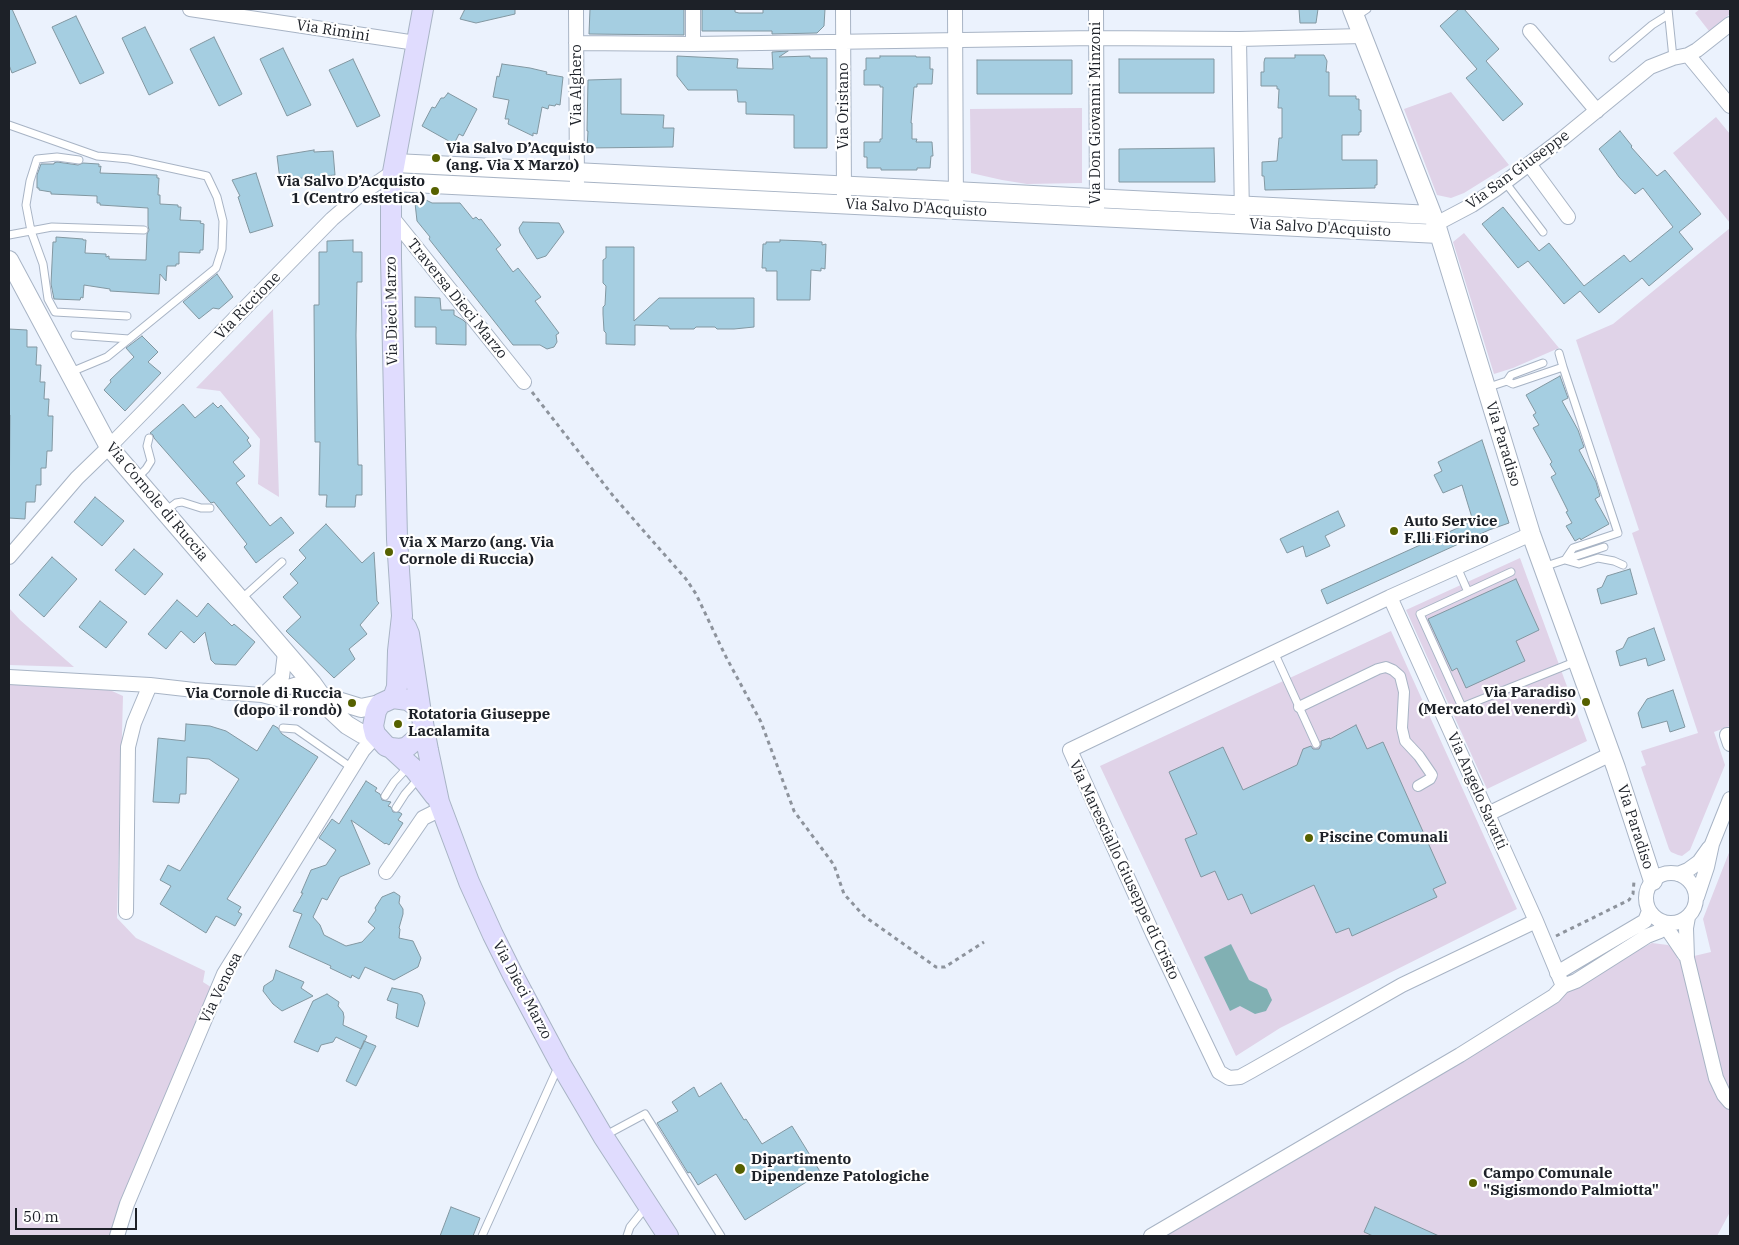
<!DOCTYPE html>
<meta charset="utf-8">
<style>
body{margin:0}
#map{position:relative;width:1739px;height:1245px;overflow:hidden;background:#ebf2fd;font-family:"IBM Plex Serif",serif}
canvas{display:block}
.frame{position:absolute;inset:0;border:10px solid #1d2128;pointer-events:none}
.scale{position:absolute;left:15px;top:1208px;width:122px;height:22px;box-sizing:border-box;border:2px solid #1d2128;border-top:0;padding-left:6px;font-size:15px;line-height:18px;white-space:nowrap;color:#1d2128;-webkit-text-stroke:4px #fff;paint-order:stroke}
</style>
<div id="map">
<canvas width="1739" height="1245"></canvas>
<div class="frame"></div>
<div class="scale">50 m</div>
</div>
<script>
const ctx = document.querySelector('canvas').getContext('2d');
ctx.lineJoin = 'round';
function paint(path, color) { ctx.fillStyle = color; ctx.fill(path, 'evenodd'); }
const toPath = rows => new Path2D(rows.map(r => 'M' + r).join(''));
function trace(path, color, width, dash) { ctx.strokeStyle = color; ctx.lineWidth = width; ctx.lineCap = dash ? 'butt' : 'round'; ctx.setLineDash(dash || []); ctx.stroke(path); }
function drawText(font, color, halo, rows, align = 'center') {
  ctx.font = font + ' "IBM Plex Serif",serif'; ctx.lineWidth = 4.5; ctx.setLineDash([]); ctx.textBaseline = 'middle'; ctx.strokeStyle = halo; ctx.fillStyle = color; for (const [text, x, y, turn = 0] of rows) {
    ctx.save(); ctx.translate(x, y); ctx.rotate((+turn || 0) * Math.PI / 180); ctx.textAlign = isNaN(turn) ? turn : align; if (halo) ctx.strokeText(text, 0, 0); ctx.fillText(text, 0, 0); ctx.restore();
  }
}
const green = toPath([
 [1700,9,1730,9,1730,14,1709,31,1695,13],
 [1451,92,1509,165,1464,193,1451,198,1437,195,1404,109],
 [1082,108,1082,183,1027,184,1002,180,971,173,970,109],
 [1716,117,1730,134,1730,223,1673,153],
 [1730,228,1730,726,1714,732,1725,765,1690,850,1682,856,1678,855,1671,852,1669,849,1641,767,1646,765,1641,751,1698,733,1632,533,1639,530,1576,340,1613,324],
 [1464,233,1559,348,1513,368,1494,374,1453,242],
 [273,309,279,497,258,484,260,439,220,391,196,388],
 [1520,558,1587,741,1487,789,1406,610],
 [9,608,20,620,74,667,9,665],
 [1391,631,1517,909,1280,1028,1236,1056,1100,766],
 [9,682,101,686,123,696,117,918,136,938,205,971,203,982,217,991,121,1236,9,1236],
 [1730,850,1730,1091,1723,1077,1718,1061,1694,956,1711,952,1703,919],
 [1652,943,1668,945,1675,951,1678,960,1682,960,1708,1076,1716,1096,1730,1109,1730,1212,1717,1236,1165,1236,1371,1116,1640,946,1642,948]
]);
const water = toPath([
 [1231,944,1249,980,1267,989,1272,1000,1266,1011,1255,1014,1240,1006,1230,1011,1204,957]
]);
const building = toPath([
 [9,9,12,9,36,63,12,73,9,65,9,9],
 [465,9,515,9,515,14,476,23,460,19,465,9],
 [590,9,684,9,684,35,589,34,590,9],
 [702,9,735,9,735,12,739,13,763,13,763,9,825,9,824,26,817,33,772,34,772,31,702,31,702,9],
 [1299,9,1318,9,1316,23,1300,23,1299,9],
 [1459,9,1464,9,1499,49,1486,61,1523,104,1503,121,1466,78,1477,69,1440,26,1459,9],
 [76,16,104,73,80,84,52,27,76,16],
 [145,27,173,83,149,95,122,38,145,27],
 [214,37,242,94,219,106,190,49,214,37],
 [283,48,311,105,287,116,260,59,283,48],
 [788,51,779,57,810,56,810,58,827,58,827,148,794,148,794,115,746,114,746,102,738,102,737,90,688,90,677,76,677,56,738,59,737,68,773,69,772,52,788,51],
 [1295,55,1324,55,1327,61,1326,72,1329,72,1329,96,1356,96,1356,99,1359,99,1359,110,1361,110,1361,132,1359,132,1359,135,1342,135,1342,160,1377,160,1377,185,1375,185,1375,188,1265,190,1264,176,1262,176,1262,162,1277,161,1279,138,1282,138,1282,108,1278,108,1279,89,1277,89,1277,86,1261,86,1261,72,1264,72,1264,62,1265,58,1295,58,1295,55],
 [880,56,916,56,916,57,930,57,930,69,933,69,932,84,917,84,917,87,914,87,911,123,912,123,912,139,917,139,916,142,932,142,933,156,931,156,930,168,917,168,917,170,881,170,881,168,867,168,867,157,864,157,864,142,880,142,880,139,882,139,883,87,880,87,880,85,864,85,864,70,866,70,866,58,880,58,880,56],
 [353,59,380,116,357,127,329,70,353,59],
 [1119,59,1214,59,1214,93,1119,93,1119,59],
 [977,60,1072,60,1072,94,977,94,977,60],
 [502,64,530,68,547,72,546,74,563,77,560,105,556,104,555,106,549,105,548,109,542,107,537,134,533,133,533,136,508,124,509,119,505,119,509,100,493,97,497,76,499,77,502,64],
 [621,79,621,114,664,115,663,128,674,128,673,147,587,148,588,131,587,131,588,80,621,79],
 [448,93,477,109,463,136,459,134,454,144,422,126,432,107,435,108,441,98,444,98,448,93],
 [1620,131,1632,146,1631,147,1657,176,1665,170,1701,214,1679,232,1693,249,1649,286,1642,278,1599,313,1580,291,1564,304,1528,261,1518,268,1482,224,1503,207,1539,251,1549,243,1584,286,1624,255,1630,262,1673,227,1643,188,1635,194,1619,177,1599,149,1620,131],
 [1214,148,1215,182,1119,182,1119,149,1214,148],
 [314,150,314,152,333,151,335,175,280,180,277,156,314,150],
 [57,162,78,165,83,163,99,164,99,167,101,166,100,173,157,175,157,178,159,178,158,195,160,195,160,204,178,205,178,207,181,207,180,220,201,221,200,223,204,224,203,250,200,250,200,253,179,252,179,264,176,264,176,266,167,266,166,281,160,274,159,294,110,291,110,289,84,285,83,298,81,297,80,300,54,299,51,284,53,242,56,242,56,237,83,239,83,240,86,240,85,253,106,254,106,257,109,256,109,259,146,260,147,234,149,230,148,226,148,208,100,205,100,203,97,203,97,196,51,194,51,192,39,190,39,188,37,188,37,175,41,164,54,164,54,163,57,162],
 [256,173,273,226,250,233,238,197,240,196,232,180,256,173],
 [424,199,432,203,460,203,473,219,476,217,479,220,481,219,501,245,496,249,513,272,518,268,541,297,535,301,559,333,556,335,557,342,554,347,547,349,540,345,513,345,429,239,430,237,417,221,415,203,419,200,424,199],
 [523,222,559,223,564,232,546,256,537,259,520,233,519,228,523,222],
 [353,240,353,252,362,252,362,282,357,282,356,335,358,465,362,465,362,495,356,495,355,507,326,507,327,495,319,495,320,442,315,442,314,305,319,305,319,252,327,252,327,241,353,240],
 [780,240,807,241,822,242,822,245,826,244,825,269,821,268,821,271,811,270,810,300,777,300,777,271,766,271,766,268,762,268,763,244,766,244,766,242,780,242,780,240],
 [606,247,634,247,634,321,659,298,754,298,754,327,734,329,717,329,715,327,696,327,694,329,670,329,668,326,635,325,635,345,606,344,606,333,604,331,603,314,603,307,605,305,606,286,603,283,603,260,606,258,606,247],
 [217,274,233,297,219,309,213,308,199,319,183,302,217,274],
 [415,297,440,298,441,310,454,310,454,315,463,320,466,323,466,345,436,344,436,327,415,327,415,297],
 [9,329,27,330,27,347,37,347,36,365,41,365,40,382,45,382,44,399,49,399,48,416,53,416,52,451,47,451,46,468,41,468,41,485,36,485,35,502,26,502,25,519,9,518,10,415,9,415,9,329],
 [142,336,158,352,148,362,161,373,125,411,104,390,111,382,110,380,134,357,126,348,142,336],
 [1560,376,1568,398,1562,401,1578,430,1584,447,1579,450,1596,482,1600,496,1595,499,1609,524,1582,539,1581,540,1580,538,1575,541,1566,526,1572,523,1566,512,1568,511,1551,477,1556,474,1550,464,1552,462,1533,428,1539,425,1533,415,1536,413,1526,395,1560,376],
 [213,403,218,408,221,405,249,438,247,440,251,446,233,462,245,476,236,483,270,526,281,517,294,533,256,563,244,547,247,544,214,502,211,503,154,438,153,435,150,433,183,404,195,418,213,403],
 [1482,440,1509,523,1489,530,1327,604,1321,590,1473,521,1462,485,1443,493,1434,475,1442,471,1438,462,1482,440],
 [95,497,124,521,102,546,74,522,95,497],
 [1338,511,1345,526,1325,536,1330,546,1306,557,1303,546,1287,553,1280,539,1338,511],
 [326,524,362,563,374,552,377,601,379,603,360,625,367,634,349,649,355,659,334,678,286,631,301,617,283,597,298,583,290,574,306,558,299,550,326,524],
 [134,549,163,574,145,595,115,570,134,549],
 [52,557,77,579,44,617,19,595,52,557],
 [1630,569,1637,594,1601,604,1597,589,1602,587,1607,576,1630,569],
 [1516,579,1539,630,1516,641,1525,661,1466,688,1457,668,1452,671,1428,619,1516,579],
 [177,600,197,617,208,603,232,626,234,624,255,642,236,665,215,664,211,660,205,632,194,643,181,631,166,649,148,634,177,600],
 [100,601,127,622,106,648,79,627,100,601],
 [1654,628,1665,660,1648,666,1646,658,1620,666,1616,651,1623,648,1628,638,1654,628],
 [1673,690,1685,727,1670,732,1667,721,1642,728,1638,713,1647,699,1673,690],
 [186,724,210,726,226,731,257,751,273,725,278,728,282,734,318,757,227,899,241,907,238,912,242,914,235,926,216,916,206,933,160,904,171,886,160,880,168,865,180,871,239,779,209,759,187,757,186,794,180,794,179,803,153,802,158,738,185,741,186,724],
 [1356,725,1367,749,1383,742,1446,883,1433,889,1437,897,1352,936,1349,928,1336,933,1314,885,1251,914,1242,894,1228,900,1215,871,1201,877,1185,839,1197,834,1169,772,1223,747,1243,790,1297,765,1303,749,1311,746,1313,749,1319,749,1321,745,1321,741,1330,738,1330,739,1356,725],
 [366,781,377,788,375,791,380,794,382,800,391,802,388,806,391,807,393,812,399,812,402,814,398,820,403,823,389,845,386,843,385,844,351,820,370,864,340,877,327,900,322,898,313,917,320,925,324,935,346,946,362,942,375,928,368,922,376,910,375,908,382,897,394,892,400,896,399,903,403,909,403,914,399,928,400,929,399,938,413,941,421,958,418,967,394,980,365,967,359,979,352,975,351,978,330,968,331,966,289,947,302,914,293,911,303,893,301,893,311,870,326,865,336,850,319,838,332,819,339,824,366,781],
 [276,970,304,982,301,988,313,996,282,1011,273,1004,263,991,264,986,273,980,276,970],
 [392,988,418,993,422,995,425,1003,418,1027,396,1018,398,1004,387,1000,392,988],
 [327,994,339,1002,338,1006,343,1012,344,1017,343,1025,367,1036,361,1049,336,1037,333,1042,321,1045,318,1052,294,1042,313,1001,327,994],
 [364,1041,376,1046,356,1086,346,1081,364,1041],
 [721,1083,744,1120,746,1119,762,1144,792,1126,821,1173,745,1220,716,1174,698,1185,690,1172,688,1173,657,1123,678,1111,672,1102,694,1087,699,1097,721,1083],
 [451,1207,480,1218,473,1236,440,1236,451,1207],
 [1375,1207,1439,1236,1373,1236,1364,1232,1375,1207]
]);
const path = toPath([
 [532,392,614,497,686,579,696,594,725,655,761,722,794,811,834,865,844,894,864,916,936,967,945,967,984,942],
 [1556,936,1629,900,1633,894,1634,881]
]);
const service = toPath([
 [1668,9,1673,58],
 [1355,17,1367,9],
 [1613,58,1652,25,1668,15],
 [9,125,97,156,129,159,207,176,217,197,223,221,222,249,216,268,107,357,71,372],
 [79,160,57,157,37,159,30,181,26,205,31,231,43,264,48,299,55,312,127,316],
 [1505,182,1543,232],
 [9,235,52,227,144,230],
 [75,335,129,339],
 [1559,353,1563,367],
 [1507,381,1513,384,1563,367,1618,533,1573,548,1565,560,1579,564,1598,558,1614,561,1623,565],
 [1486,388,1507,381,1511,375,1543,363],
 [136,479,146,469,151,461,147,446,149,438],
 [164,512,176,503,182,502,201,508,210,508],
 [1457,567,1468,592],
 [1543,567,1604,547],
 [1511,572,1420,614,1462,707,1577,661],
 [240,600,282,562],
 [1274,652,1316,744],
 [283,728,296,729,352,768],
 [385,796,394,782,408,767],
 [396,808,405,794,418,779],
 [604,1136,645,1114,721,1236],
 [482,1236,559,1065],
 [627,1236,630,1227,646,1207]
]);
const pedestrian = toPath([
 [1299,707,1378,669,1386,667,1393,670,1400,676,1404,692,1402,728,1405,741,1419,756,1432,775,1430,779,1418,786]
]);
const minor = toPath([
 [190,9,416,43],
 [576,9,577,191],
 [843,9,844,195],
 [955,9,956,210],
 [1096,9,1097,208],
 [1530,31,1597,111],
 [1239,39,1242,216],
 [576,43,693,44,1096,38,1239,39,1363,36],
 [693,44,693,9],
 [1688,55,1730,106],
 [1529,164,1568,217],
 [391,216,524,382],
 [1436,224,1472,205,1496,189,1562,139,1650,67,1673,58,1688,55,1697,50,1730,24],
 [1531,534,1390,597,1070,750,1153,934,1219,1072,1229,1078,1240,1077,1251,1071,1402,985,1536,921],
 [9,557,77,478,109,447,332,219,361,194,393,172],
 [1390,597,1536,921,1563,986],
 [9,677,150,685,194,690,262,695,296,704,322,696],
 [265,693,282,677,285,653],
 [262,695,298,684,312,683],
 [1730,735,1727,735,1730,744],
 [1488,814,1611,754],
 [386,872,423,818,441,809],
 '1646 898a25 25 0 1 1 50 0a25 25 0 1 1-50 0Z',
 [1678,874,1688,870,1699,862,1709,848],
 [1697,897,1707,867,1712,844,1730,799],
 [126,912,128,747,134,723,150,685],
 [1688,917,1686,928,1687,958,1716,1078,1724,1095,1730,1102],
 [1662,921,1685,955],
 [1557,973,1645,921,1649,911],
 [117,1236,127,1204,224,974,363,750,374,738,375,734],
 [1151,1236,1460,1055,1554,996,1563,986,1576,981,1647,936,1660,931,1662,921]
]);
const tertiary = toPath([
 [1352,9,1436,224,1531,534,1616,768,1653,881],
 [395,163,1432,215],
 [392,182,1439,234],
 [9,260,109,447,312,683,332,711,347,725,362,734,375,734],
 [322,696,361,708,380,704]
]);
const secondary = toPath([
 [406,627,409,634,421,713],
 [393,698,397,687,398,651,402,616,397,539,391,258,391,191,393,172,423,9],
 [423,723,420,735,414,741,407,747,400,749,391,748,386,746,375,734,373,726,376,711,380,704,393,698,408,700,415,705,421,713,423,723,428,750,439,802,469,882,493,935,513,975,560,1063,603,1136,668,1236],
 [391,748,415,770,435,796]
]);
const markers = [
 [436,158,5,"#566100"],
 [435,191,5,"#566100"],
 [1394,531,5,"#566100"],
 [389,552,5,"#566100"],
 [1586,702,5,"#566100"],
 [352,703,5,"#566100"],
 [398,724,5,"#566100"],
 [1309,838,5,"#566100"],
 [740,1169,6,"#566100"],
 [1473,1183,5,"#566100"]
];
const streetNames = [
 ["Via Rimini",333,31,9],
 ["Via Alghero",577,85,-90],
 ["Via Oristano",844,106,-90],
 ["Via Don Giovanni Minzoni",1096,113,-90],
 ["Via San Giuseppe",1518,170,-36],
 ["Via Salvo D'Acquisto",916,208,3],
 ["Via Salvo D'Acquisto",1320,228,3],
 ["Traversa Dieci Marzo",457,299,51],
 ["Via Riccione",248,306,-46],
 ["Via Dieci Marzo",392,311,-91],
 ["Via Paradiso",1503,444,73],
 ["Via Cornole di Ruccia",157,502,50],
 ["Via Angelo Savatti",1477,791,66],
 ["Via Paradiso",1635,827,72],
 ["Via Maresciallo Giuseppe di Cristo",1124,870,65],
 ["Via Venosa",221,988,-64],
 ["Via Dieci Marzo",522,990,62]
];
const poiNames = [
 ["Via Salvo D’Acquisto",446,149],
 ["(ang. Via X Marzo)",446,166],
 ["Via Salvo D’Acquisto",425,182,"right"],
 ["1 (Centro estetica)",425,199,"right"],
 ["Auto Service",1404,522],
 ["F.lli Fiorino",1404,539],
 ["Via X Marzo (ang. Via",399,543],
 ["Cornole di Ruccia)",399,560],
 ["Via Paradiso",1576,693,"right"],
 ["(Mercato del venerdì)",1576,710,"right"],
 ["Via Cornole di Ruccia",342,694,"right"],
 ["(dopo il rondò)",342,711,"right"],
 ["Rotatoria Giuseppe",408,715],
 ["Lacalamita",408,732],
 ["Piscine Comunali",1319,838],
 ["Dipartimento",751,1160],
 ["Dipendenze Patologiche",751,1177],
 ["Campo Comunale",1483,1174],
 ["\"Sigismondo Palmiotta\"",1483,1191]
];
paint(green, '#e0d3e8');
paint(water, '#81b0b3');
paint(building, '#a5cee1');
trace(building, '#8297a1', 1);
trace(service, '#a8b4c5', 9);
trace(pedestrian, '#a8b4c5', 12);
trace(minor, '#a8b4c5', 16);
trace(tertiary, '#a8b4c5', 20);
trace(secondary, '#a8b4c5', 22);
trace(path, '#8d939c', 3, [4, 4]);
trace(service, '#fff', 7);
trace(pedestrian, '#fff', 10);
trace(minor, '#fff', 14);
trace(tertiary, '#fff', 18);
trace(secondary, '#e0dcfe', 20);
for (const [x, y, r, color] of markers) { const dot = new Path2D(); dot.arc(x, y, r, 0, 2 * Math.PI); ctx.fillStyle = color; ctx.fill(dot); trace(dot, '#fff', 2); }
drawText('15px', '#1d2128', '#fff', streetNames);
drawText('bold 15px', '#1d2128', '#fff', poiNames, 'left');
</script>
